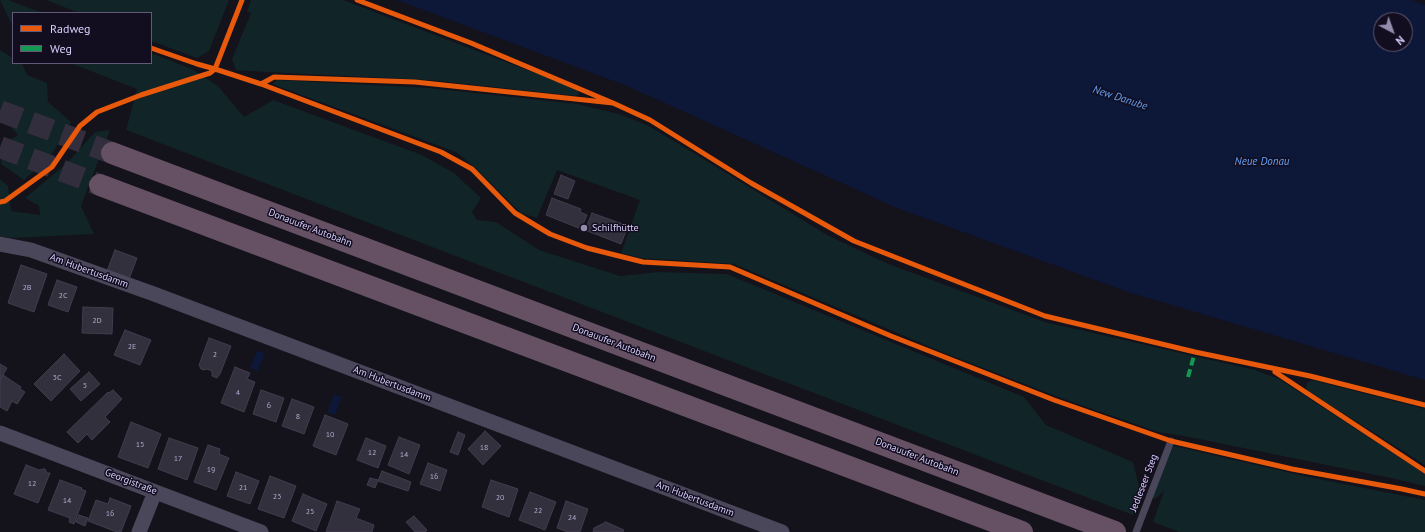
<!DOCTYPE html>
<meta charset="utf-8">
<style>
body{margin:0}
#map{position:relative;width:1425px;height:532px;overflow:hidden;background:#14121b;font-family:"PT Sans",sans-serif}
canvas{display:block}
.legend{position:absolute;left:12px;top:12px;width:140px;height:52px;box-sizing:border-box;background:#130e1f;border:1px solid #625b77;margin:0;padding:5px 7px;list-style:none;font-size:12px;color:#d9cffc}
.legend li{display:flex;align-items:center;gap:8px;height:20px}
.legend b{width:20px;border:1px solid #625b77}
.north{position:absolute;left:1373px;top:12px;width:40px;height:40px;box-sizing:border-box;background:#130e1f;border:1px solid #625b77;border-radius:50%;rotate:139deg;font-size:11px;font-weight:700;line-height:16px;text-align:center;color:#d9cffc}
.north::after{content:'';display:block;margin:auto;width:14px;height:18px;background:#948dad;clip-path:polygon(50% 0,100% 100%,50% 72%,0 100%)}
</style>
<div id="map">
<canvas width="1425" height="532"></canvas>
<ul class="legend">
<li><b style="height:5px;background:#e8590c"></b>Radweg</li>
<li><b style="height:5px;background:#139951"></b>Weg</li>
</ul>
<div class="north">N</div>
</div>
<script>
const ctx = document.querySelector('canvas').getContext('2d');
ctx.lineJoin = 'round';
function paint(path, color) { ctx.fillStyle = color; ctx.fill(path, 'evenodd'); }
const toPath = rows => new Path2D(rows.map(r => 'M' + r).join(''));
function trace(path, color, width, dash) { ctx.strokeStyle = color; ctx.lineWidth = width; ctx.lineCap = dash ? 'butt' : 'round'; ctx.setLineDash(dash || []); ctx.stroke(path); }
function drawText(font, color, halo, rows, align = 'center') {
  ctx.font = font + ' "PT Sans",sans-serif'; ctx.lineWidth = 3; ctx.setLineDash([]); ctx.textBaseline = 'middle'; ctx.strokeStyle = halo; ctx.fillStyle = color; for (const [text, x, y, turn = 0] of rows) {
    ctx.save(); ctx.translate(x, y); ctx.rotate((+turn || 0) * Math.PI / 180); ctx.textAlign = isNaN(turn) ? turn : align; if (halo) ctx.strokeText(text, 0, 0); ctx.fillText(text, 0, 0); ctx.restore();
  }
}
const green = toPath([
 [0,0,8,0,43,13,13,13,13,27],
 [46,0,229,0,209,51,197,58,151,41,151,13,79,13],
 [251,0,343,0,577,89,579,94,576,96,429,80,284,73,236,70,232,59,251,13,247,11],
 [0,50,13,58,13,63,22,63,27,75,47,83,48,102,71,122,50,157,24,180,1,164,2,144,18,135,3,118,0,118],
 [151,53,192,69,218,86,244,117,273,100,422,155,454,173,481,198,472,212,477,220,496,222,539,250,620,276,659,272,727,274,1024,397,1046,425,1133,462,1140,490,1133,515,126,130,137,89,70,63,151,63],
 [277,80,429,88,577,104,619,114,647,125,697,155,827,235,886,263,1045,322,1255,370,1279,379,1425,474,1425,486,1391,478,1184,436,1158,432,1061,398,947,354,734,264,641,258,621,253,640,200,557,170,537,218,521,213,472,165,456,152,272,84],
 [110,130,81,206,94,234,12,238,0,236,0,179,8,186,11,211,40,215,39,206,25,198,67,163,95,132],
 [1312,380,1425,409,1425,465,1308,391,1306,387,1307,383],
 [1174,446,1309,477,1425,500,1425,532,1179,532,1153,522,1164,491,1155,499,1151,496,1170,449]
]);
const water = toPath([
 [397,0,1412,0,1425,5,1425,380,1128,292,897,208,627,86],
 [1381,20,1405,20,1405,44,1381,44],
 [257,350,265,353,258,371,250,368],
 [334,394,342,397,335,415,327,412]
]);
const building = toPath([
 [561,175,575,181,568,199,554,194,561,175],
 [552,198,581,209,580,212,587,215,581,229,546,215,552,198],
 [592,213,628,226,621,244,585,230,592,213],
 [115,250,137,258,129,279,107,271,115,250],
 [21,265,47,274,34,312,8,303,21,265],
 [57,280,77,287,68,312,48,305,57,280],
 [83,307,113,308,112,334,82,333,83,307],
 [125,330,151,340,140,365,114,355,125,330],
 [209,338,231,346,220,374,217,378,212,376,212,371,207,369,204,370,201,369,199,365,209,338],
 [64,354,80,371,51,401,34,384,64,354],
 [0,364,7,368,0,380,0,364],
 [235,367,250,373,247,379,255,382,244,412,221,403,235,367],
 [89,372,100,384,81,401,70,389,89,372],
 [3,375,21,387,20,389,25,392,17,404,12,401,7,411,0,407,0,380,3,375],
 [113,390,122,399,105,417,110,422,92,440,87,434,78,443,67,432,108,392,109,393,113,390],
 [261,390,284,398,276,422,253,414,261,390],
 [292,399,314,407,304,434,282,426,292,399],
 [325,415,348,424,336,455,313,446,325,415],
 [131,422,161,434,148,468,118,457,131,422],
 [485,431,501,446,483,465,468,449,485,431],
 [458,432,465,435,458,455,450,452,458,432],
 [399,437,420,445,409,474,388,465,399,437],
 [169,438,198,448,187,480,158,469,169,438],
 [366,438,386,446,378,468,357,460,366,438],
 [208,445,220,449,219,454,229,458,216,490,194,482,208,445],
 [428,463,447,470,440,491,420,484,428,463],
 [26,465,39,470,43,469,45,469,47,473,50,473,38,503,14,494,26,465],
 [382,471,411,482,408,491,378,481,382,471],
 [236,472,259,481,250,504,227,496,236,472],
 [270,476,296,486,284,518,258,509,270,476],
 [370,478,378,480,375,488,367,485,370,478],
 [60,480,82,488,81,489,86,491,74,524,69,522,70,518,48,510,60,480],
 [491,480,518,489,509,517,482,507,491,480],
 [530,492,556,502,545,530,519,520,530,492],
 [303,494,327,504,316,531,292,521,303,494],
 [110,498,131,506,121,532,117,532,88,521,96,500,108,504,110,498],
 [337,501,360,509,356,518,374,525,372,532,326,532,337,501],
 [566,501,588,509,580,532,568,532,557,528,566,501],
 [79,515,88,518,85,526,76,522,79,515],
 [414,516,427,530,425,532,415,532,406,522,414,516],
 [606,522,624,530,623,532,593,532,594,528,606,522]
]);
const highwayTunnel = toPath([
 [0,111,112,153],
 [0,147,100,185]
]);
const lane = toPath([
 [1136,532,1171,441]
]);
const street = toPath([
 [0,244,31,250,154,294,782,532],
 [0,433,261,532],
 [139,532,155,492]
]);
const highway = toPath([
 [112,153,1115,532],
 [100,185,1022,532]
]);
const quiet = toPath([
 [1188,377,1195,352]
]);
const cycleway = toPath([
 [151,48,197,64,215,69,261,84,441,152,472,169,515,213,550,234,587,248,643,262,730,267,891,336,1054,400,1171,441,1292,469,1402,489,1425,494],
 [261,84,274,77,415,82,613,103,471,43,357,0],
 [613,103,650,120,751,183,854,241,1045,316,1195,352,1310,376,1425,405],
 [0,202,5,201,52,167,80,126,97,112,141,95,210,73,215,69,242,0],
 [1275,372,1425,471]
]);
const markers = [
 [584,228,4,"#948dad"]
];
const numberNames = [
 ["2B",27,288],
 ["2C",63,296],
 ["2D",97,321],
 ["2E",132,347],
 ["2",215,355],
 ["3C",57,378],
 ["5",85,386],
 ["4",238,393],
 ["6",269,406],
 ["8",298,417],
 ["10",330,435],
 ["15",140,445],
 ["18",484,448],
 ["12",372,453],
 ["14",404,455],
 ["17",178,459],
 ["19",211,470],
 ["16",434,477],
 ["12",32,484],
 ["21",243,488],
 ["23",277,497],
 ["20",500,498],
 ["14",67,501],
 ["22",538,511],
 ["25",310,512],
 ["16",110,514],
 ["24",572,518]
];
const streetNames = [
 ["Donauufer Autobahn",310,228,21],
 ["Am Hubertusdamm",89,271,20],
 ["Donauufer Autobahn",614,343,21],
 ["Am Hubertusdamm",392,384,21],
 ["Donauufer Autobahn",917,457,21],
 ["Georgistraße",131,482,21],
 ["Jedleseer Steg",1144,483,-69],
 ["Am Hubertusdamm",695,499,21]
];
const poiNames = [
 ["Schilfhütte",592,228]
];
const waterNames = [
 ["New Danube",1120,98,18],
 ["Neue Donau",1262,162]
];
paint(green, '#112427');
paint(water, '#0d1737');
paint(building, '#33303d');
trace(building, '#423c4e', 1);
trace(highwayTunnel, '#322e3d', 22, [22, 11]);
trace(lane, '#4a475b', 7);
trace(street, '#4a475b', 15);
trace(highway, '#665064', 22);
trace(quiet, '#139951', 4, [8, 4]);
trace(cycleway, '#e8590c', 5);
for (const [x, y, r, color] of markers) { const dot = new Path2D(); dot.arc(x, y, r, 0, 2 * Math.PI); ctx.fillStyle = color; ctx.fill(dot); trace(dot, '#130e1f', 1.5); }
drawText('8px', '#b0a7cc', null, numberNames);
drawText('10px', '#d9cffc', '#130e1f', streetNames);
drawText('10px', '#d9cffc', '#130e1f', poiNames, 'left');
drawText('italic 11px', '#63a1f6', '#130e1f', waterNames);
</script>
